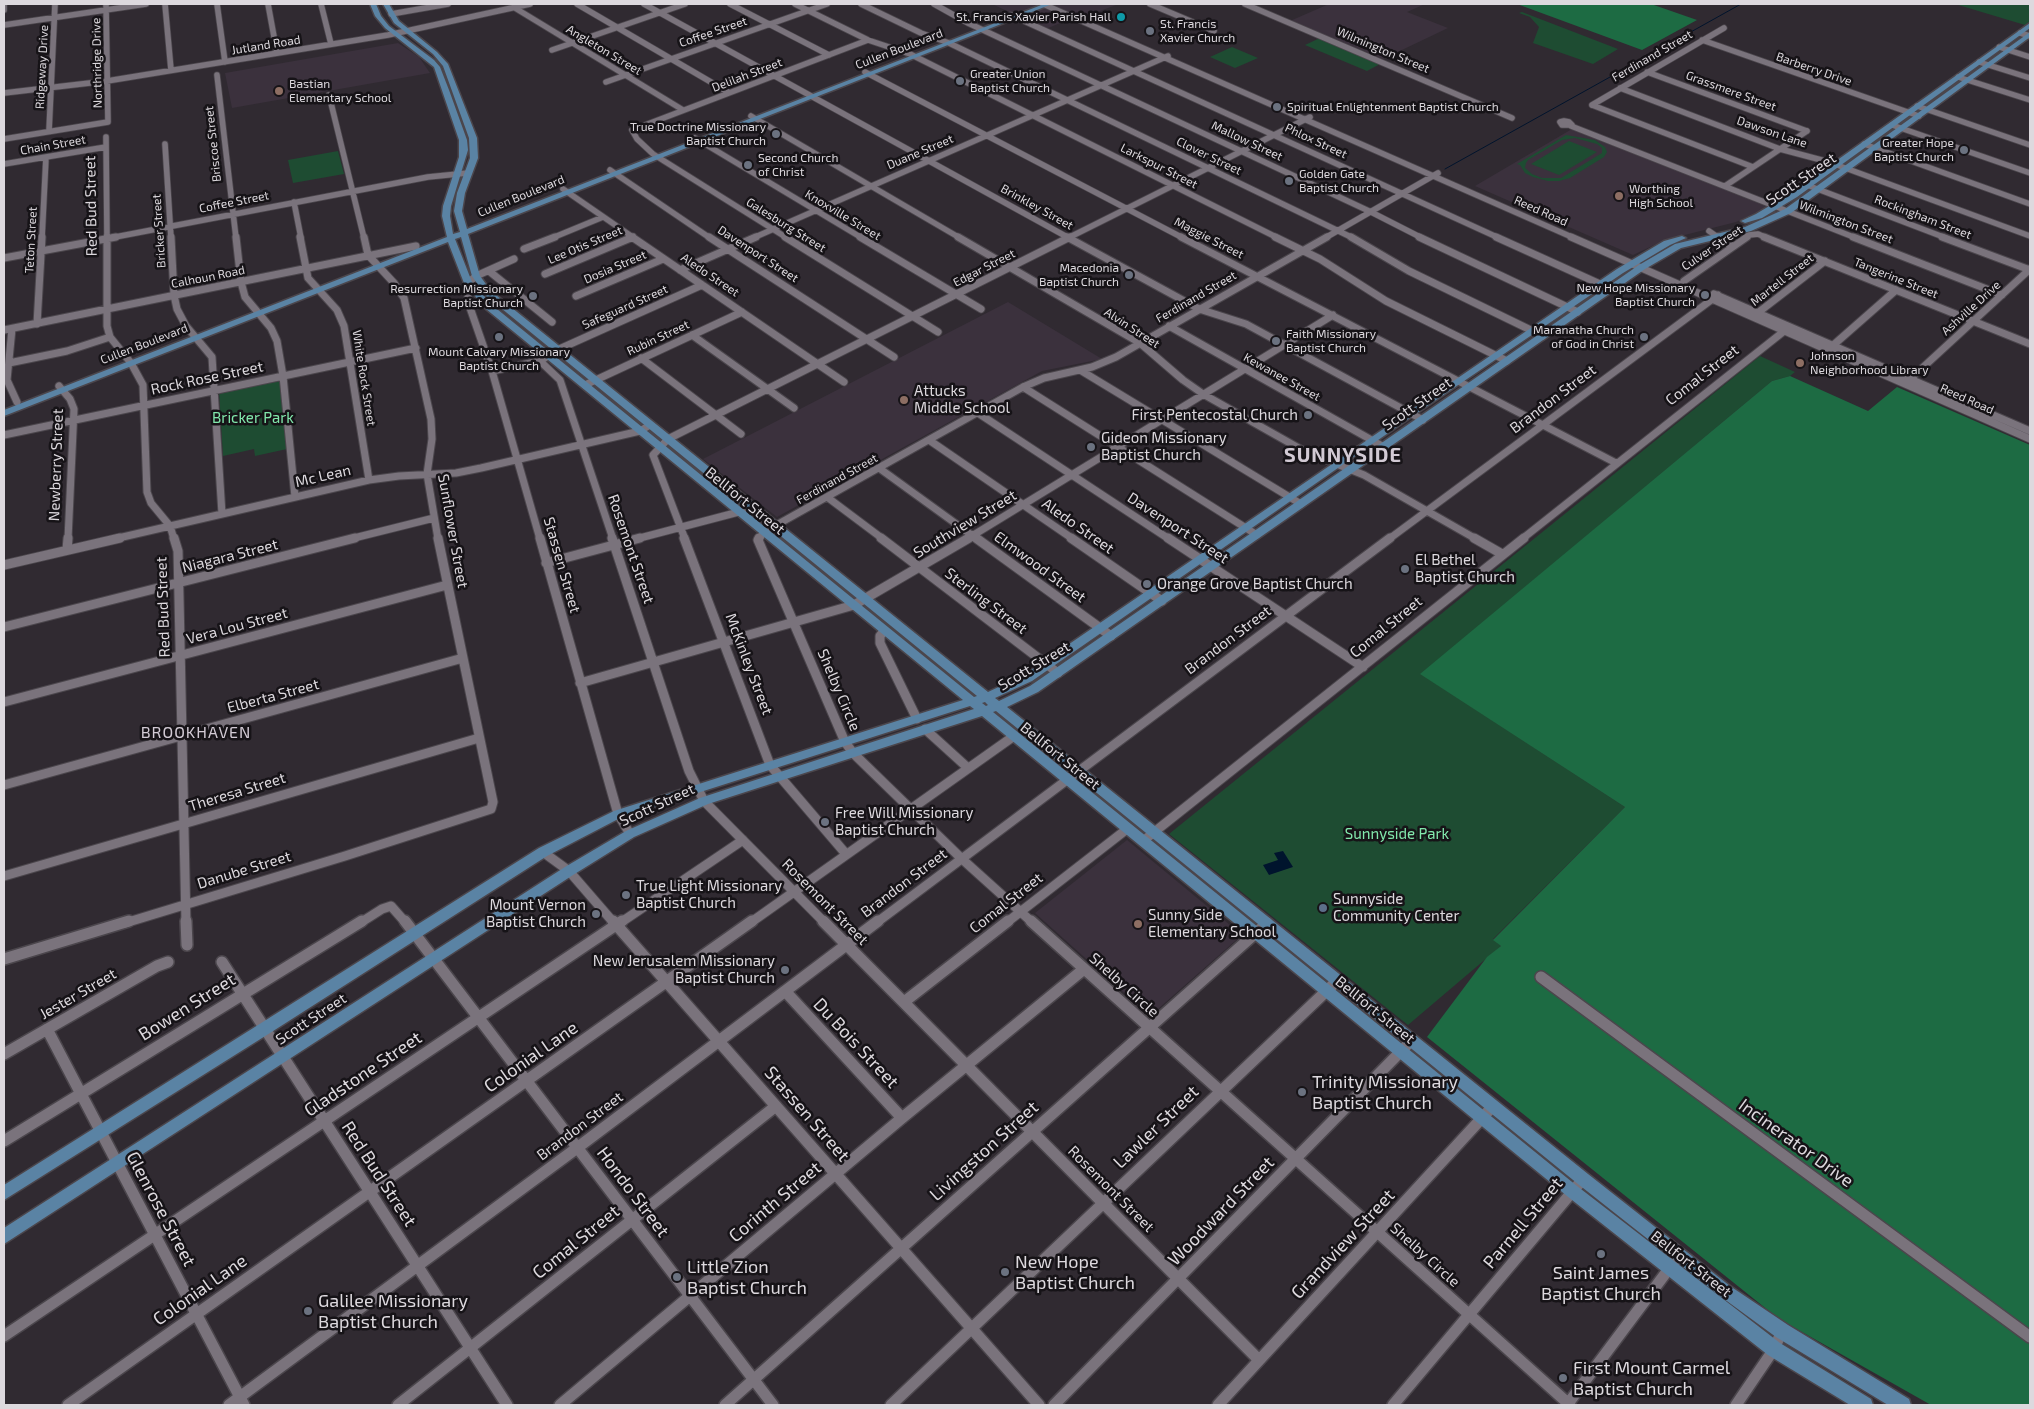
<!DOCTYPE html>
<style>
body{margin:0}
#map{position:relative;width:2034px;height:1409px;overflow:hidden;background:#302a31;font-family:"Exo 2",sans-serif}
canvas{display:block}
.frame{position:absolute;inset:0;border:5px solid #ddd9de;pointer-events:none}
</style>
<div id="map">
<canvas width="2034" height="1409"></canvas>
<div class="frame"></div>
</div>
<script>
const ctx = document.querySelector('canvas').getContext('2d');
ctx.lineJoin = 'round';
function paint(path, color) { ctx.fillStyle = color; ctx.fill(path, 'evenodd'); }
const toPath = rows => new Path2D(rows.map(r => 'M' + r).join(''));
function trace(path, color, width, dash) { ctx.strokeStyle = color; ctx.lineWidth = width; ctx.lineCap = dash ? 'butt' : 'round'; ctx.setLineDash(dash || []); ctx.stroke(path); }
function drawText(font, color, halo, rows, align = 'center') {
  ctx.font = font + ' "Exo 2",sans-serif'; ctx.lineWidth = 5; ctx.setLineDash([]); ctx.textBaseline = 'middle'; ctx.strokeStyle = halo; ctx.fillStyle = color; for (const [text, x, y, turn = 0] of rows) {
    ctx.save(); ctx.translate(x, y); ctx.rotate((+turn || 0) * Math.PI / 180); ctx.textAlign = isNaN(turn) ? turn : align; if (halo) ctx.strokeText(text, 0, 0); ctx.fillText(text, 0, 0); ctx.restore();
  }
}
const built = toPath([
 [992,4,1037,4,1045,7,1054,4,1116,5,1087,16,1072,18,1046,29],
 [1329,4,1425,4,1407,12,1448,28,1383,59,1290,21],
 [398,43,419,57,430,73,232,108,225,73],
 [1572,129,1767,206,1768,208,1736,222,1665,240,1633,255,1475,186],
 [1008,302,1102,359,1042,371,777,517,703,459],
 [1127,840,1242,935,1150,1016,1035,913]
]);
const green = toPath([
 [1955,4,2030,4,2030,21,2025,25],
 [1522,12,1618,49,1593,64,1533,43,1539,27,1530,17,1519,13],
 [1322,37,1382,63,1367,71,1305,45],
 [1232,47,1258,58,1235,68,1210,57],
 [1566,135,1595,140,1605,147,1607,152,1604,157,1570,178,1559,181,1548,181,1533,177,1525,173,1520,165,1517,164],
 [1575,138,1597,144,1602,148,1602,153,1561,178,1542,178,1532,174,1525,168,1526,163,1528,160,1562,140],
 [1569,141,1597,152,1559,175,1531,164],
 [338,151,344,174,293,183,288,160],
 [1760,356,1795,372,1790,376,1772,381,1421,674,1625,807,1493,939,1501,946,1408,1025,1169,834],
 [280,379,287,449,255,456,254,449,223,456,219,391]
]);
const forest = toPath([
 [1517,4,1651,4,1697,20,1642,50],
 [1790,376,1868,411,1897,387,2030,445,2030,1405,1931,1405,1779,1319,1427,1037,1487,957,1501,946,1493,940,1625,807,1420,674,1772,381]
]);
const water = toPath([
 [1283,851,1293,867,1269,875,1263,865,1278,860,1274,853]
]);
const stream = toPath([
 [1445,169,1741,4]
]);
const minorFar3 = toPath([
 [4,4,4,10],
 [165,4,171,70],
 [217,4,225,62],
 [268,4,277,53],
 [321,4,331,44],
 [577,4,728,92],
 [644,4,1069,238],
 [730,4,829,55],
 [795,4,868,40,910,54,1278,238],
 [861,4,921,33,949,43,1353,238],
 [934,4,968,23,1371,212,1422,238],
 [1043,4,1574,238],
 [1150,4,1214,31],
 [1245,4,1512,118],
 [515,8,683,110],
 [391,14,448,4],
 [1011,15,1499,238],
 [4,25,146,4],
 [2020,33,2030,36],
 [1702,40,1919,116],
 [1999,47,2030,57],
 [552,50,685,4],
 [1979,62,2030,78],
 [865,72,1183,238],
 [1647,72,1807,131],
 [217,75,236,238],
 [1958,77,2030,100],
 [606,82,827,4],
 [1620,88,1780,149,1829,162,2030,236],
 [4,93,107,81,388,35,530,4],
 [329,95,364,238],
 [1592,105,1753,167],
 [1592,105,1724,28],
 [1917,106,2030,145],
 [751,116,960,238],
 [1564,121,1569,122,1572,125,1562,125,1560,122,1564,121],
 [1892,125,2030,173],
 [1571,126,1856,238],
 [49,131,55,4],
 [106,137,107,238],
 [695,138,862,238],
 [4,139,108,122,106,4],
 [165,144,171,238],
 [1864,144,2030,204],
 [4,164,106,147],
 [610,170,710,238],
 [1807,185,1946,238],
 [1725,186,1807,131],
 [563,189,634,238],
 [294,202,301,238],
 [1709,231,1719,238],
 [42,238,46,157],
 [110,238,428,177,468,173],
 [552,238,603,217],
 [631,238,633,237],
 [753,238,1168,56],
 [787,238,653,154,637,139,632,130,868,40],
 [1068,238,1310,117],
 [1325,238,1438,173],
 [1745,238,1749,235,1758,234,1767,238]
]);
const minorFar2 = toPath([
 [107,237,107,326,110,337,131,363,143,385,147,492,151,503,170,526,174,539],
 [171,237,174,295,177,309,186,326,212,357,222,514],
 [236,237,241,282,245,297,271,328,277,341,283,376,295,497],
 [300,237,308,278,337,310,344,326,369,480],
 [364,237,368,255,394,283,404,298,431,419,432,439,427,474,438,539],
 [632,237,844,382],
 [709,237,894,357],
 [785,237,938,332],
 [860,237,981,309],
 [958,237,1140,343,1183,380,1203,394,1304,451,1364,475,1476,539],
 [1067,237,1199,309,1246,324,1423,420],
 [1181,237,1616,463],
 [1275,237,1320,259,1386,301,1507,361],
 [1351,237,1409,271,1543,336],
 [1419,237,1578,312],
 [1496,237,1611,289],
 [1571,237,2030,439],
 [1718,237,1732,246],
 [1764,237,2030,344],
 [1853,237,2002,295],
 [1942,237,2030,270],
 [524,249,555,237],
 [4,258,116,237],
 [514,259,476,276,468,283,468,302,492,371,540,539],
 [680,270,756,237],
 [489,271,552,322],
 [545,274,633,237],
 [1684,281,1747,237],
 [1714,294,2030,431],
 [576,296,663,259],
 [1755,315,1825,261],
 [37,324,42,237],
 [1169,326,1384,447],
 [12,329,7,380,17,402],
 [4,330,416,246],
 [692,335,794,408],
 [1830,348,1896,290],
 [641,358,741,434],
 [540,361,560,380,613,539],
 [9,363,67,351,110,337],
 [1080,370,1301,504],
 [492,371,540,361,557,350,702,285],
 [1907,382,2030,269],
 [585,385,742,312],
 [59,386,70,399,74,409,68,539],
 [1023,387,1257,535],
 [978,413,1169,539],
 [4,435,416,348],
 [929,440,1073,539],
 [879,468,977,539],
 [827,497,883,539],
 [114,539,369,480,399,476,456,473,481,468,640,431,650,425],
 [350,539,434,518],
 [636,539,754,508],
 [685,539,653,455,668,439,1070,237],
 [759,539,764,532,1023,387,1044,378,1092,367,1116,357,1327,237],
 [967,539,1333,315],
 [1389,539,1718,295],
 [1522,539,1788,328]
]);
const minorFar1 = toPath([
 [174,538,178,551,186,923],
 [540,538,618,814,630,834],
 [612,538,689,771,704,801,825,923],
 [684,538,770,765,846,854],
 [759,538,758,540,845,742,853,753,962,859,1033,923],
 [881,538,1058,673],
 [976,538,1111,636],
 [1071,538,1162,601],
 [1168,538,1363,667],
 [1474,538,1502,554],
 [67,550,68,538],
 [546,563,640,538],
 [4,565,120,538],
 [4,627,355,538],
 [884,631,880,636,880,643,917,719],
 [580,683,854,605,969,538],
 [4,702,447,585],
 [925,729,968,768],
 [4,785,463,658],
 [1143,841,1524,538],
 [543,852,569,871,614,923],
 [4,876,479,738],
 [125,923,345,856,491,809,493,802,438,538],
 [360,923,382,909,391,906,406,923],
 [620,923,743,840],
 [750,923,1014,736],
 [876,923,1390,538],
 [1006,923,1127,829]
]);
const minor = toPath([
 [186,921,187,945],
 [405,921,773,1405],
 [613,921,1039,1405],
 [823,921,1259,1360],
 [1031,921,1570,1405],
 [4,959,129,921],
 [222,962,507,1405],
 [1541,977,2030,1337],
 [785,991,902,1118],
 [904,1002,1008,921],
 [47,1029,244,1405],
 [4,1054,157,966,168,962],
 [4,1141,362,921],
 [4,1336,622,921],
 [68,1405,752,921],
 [229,1405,577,1148,878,921],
 [398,1405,776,1106],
 [560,1405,902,1118,1084,969],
 [725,1405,1267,923],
 [891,1405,1338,980],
 [1054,1405,1412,1040],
 [1218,1405,1493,1106],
 [1393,1405,1583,1179],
 [1567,1405,1680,1254],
 [1736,1405,1774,1349,1782,1331]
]);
const major = toPath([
 [370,4,376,4,381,16,389,26,434,60,440,67,449,90,467,140,468,150,451,206,450,216,453,234,460,232,454,211,457,193,470,158,469,138,443,66,433,54,394,23,383,4,389,4,399,21,437,52,448,64,477,138,478,158,465,193,462,211,467,229,1044,4,1052,4,468,234,480,276,491,291,988,692,1024,675,1617,269,1664,241,1682,236,1686,238,1670,245,1623,273,1414,415,1032,681,995,698,999,701,1030,686,1639,265,1675,244,1745,227,1785,209,2030,32,2030,37,1791,213,1751,231,1681,248,1645,269,1038,692,1007,707,1588,1174,1730,1286,1788,1325,1909,1399,1911,1405,1888,1405,1776,1337,1720,1296,1578,1184,996,711,993,712,1577,1186,1780,1343,1871,1399,1873,1405,1850,1405,1768,1355,1567,1196,982,716,708,804,634,837,573,875,4,1244,4,1228,565,867,626,831,700,798,974,709,970,706,622,817,547,856,270,1033,4,1200,4,1185,539,848,614,811,963,700,486,309,464,283,448,242,4,416,4,410,447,237,442,216,443,206,459,157,459,140,434,67,385,28,375,16,370,4],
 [461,237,472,276,485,295,977,696,974,697,492,305,472,282,455,239,461,237],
 [985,702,988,705,986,706,982,703,985,702],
 [2030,23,2030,28,1797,197,1762,218,1745,223,1741,221,1756,214,1791,193,2030,23]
]);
const markers = [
 [1121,17,5,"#0f9aa8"],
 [1150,31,5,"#6b7280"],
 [960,81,5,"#6b7280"],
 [279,91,5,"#8d6e63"],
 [1277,107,5,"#6b7280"],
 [776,134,5,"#6b7280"],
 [1964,150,5,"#6b7280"],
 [748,165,5,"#6b7280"],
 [1289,181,5,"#6b7280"],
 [1619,196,5,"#8d6e63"],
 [1129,275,5,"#6b7280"],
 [1705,295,5,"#6b7280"],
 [533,296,5,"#6b7280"],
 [499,337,5,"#6b7280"],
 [1644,337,5,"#6b7280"],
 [1276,341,5,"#6b7280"],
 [1800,363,5,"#8d6e63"],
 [904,400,5,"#8d6e63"],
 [1308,415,5,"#6b7280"],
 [1091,447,5,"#6b7280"],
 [1405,569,5,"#6b7280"],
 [1147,584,5,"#6b7280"],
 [825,822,5,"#6b7280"],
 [626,895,5,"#6b7280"],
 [1323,908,5,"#5c6f8a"],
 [596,914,5,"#6b7280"],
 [1138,924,5,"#8d6e63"],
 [785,970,5,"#6b7280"],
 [1302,1092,5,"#6b7280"],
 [1601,1254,5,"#6b7280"],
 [1005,1272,5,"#6b7280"],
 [677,1277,5,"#6b7280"],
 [308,1311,5,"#6b7280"],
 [1563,1378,5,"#6b7280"]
];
const farPoinames = [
 ["St. Francis Xavier Parish Hall",1111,17,"right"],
 ["St. Francis",1160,24],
 ["Xavier Church",1160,38],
 ["Greater Union",970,74],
 ["Baptist Church",970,88],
 ["Bastian",289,84],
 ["Elementary School",289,98],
 ["Spiritual Enlightenment Baptist Church",1287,107],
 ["True Doctrine Missionary",766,127,"right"],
 ["Baptist Church",766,141,"right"],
 ["Greater Hope",1954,143,"right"],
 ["Baptist Church",1954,157,"right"],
 ["Second Church",758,158],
 ["of Christ",758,172],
 ["Golden Gate",1299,174],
 ["Baptist Church",1299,188],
 ["Worthing",1629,189],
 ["High School",1629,203],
 ["Macedonia",1119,268,"right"],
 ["Baptist Church",1119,282,"right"],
 ["New Hope Missionary",1695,288,"right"],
 ["Baptist Church",1695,302,"right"],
 ["Resurrection Missionary",523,289,"right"],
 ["Baptist Church",523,303,"right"],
 ["Maranatha Church",1634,330,"right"],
 ["of God in Christ",1634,344,"right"],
 ["Faith Missionary",1286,334],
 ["Baptist Church",1286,348],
 ["Mount Calvary Missionary",499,352,"center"],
 ["Baptist Church",499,366,"center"],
 ["Johnson",1810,356],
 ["Neighborhood Library",1810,370]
];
const farStreetnames = [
 ["Coffee Street",713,32,-19],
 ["Jutland Road",266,45,-9],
 ["Cullen Boulevard",899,49,-21],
 ["Angleton Street",604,50,31],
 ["Wilmington Street",1383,50,23],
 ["Ferdinand Street",1652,56,-30],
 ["Northridge Drive",97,63,-91],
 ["Ridgeway Drive",42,67,-87],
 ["Barberry Drive",1814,69,19],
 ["Delilah Street",747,75,-21],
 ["Grassmere Street",1731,91,20],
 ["Dawson Lane",1772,132,19],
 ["Mallow Street",1247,141,25],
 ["Phlox Street",1316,141,25],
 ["Briscoe Street",213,144,-96],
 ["Chain Street",53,145,-10],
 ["Duane Street",920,152,-23],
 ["Clover Street",1209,156,26],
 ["Larkspur Street",1159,166,27],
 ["Cullen Boulevard",521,196,-22],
 ["Coffee Street",234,202,-11],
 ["Brinkley Street",1037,207,29],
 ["Reed Road",1541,211,24],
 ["Knoxville Street",843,215,31],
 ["Rockingham Street",1923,217,21],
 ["Wilmington Street",1846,222,21],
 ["Galesburg Street",786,225,32],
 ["Bricker Street",159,231,-94],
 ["Maggie Street",1209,238,27],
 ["Teton Street",31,240,-87],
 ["Lee Otis Street",585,245,-23],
 ["Culver Street",1712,248,-34],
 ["Davenport Street",758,254,33],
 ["Dosia Street",615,267,-23],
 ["Edgar Street",984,268,-27],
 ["Aledo Street",710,275,34],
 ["Calhoun Road",208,277,-11],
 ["Tangerine Street",1896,278,22],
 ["Martell Street",1782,280,-38],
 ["Ferdinand Street",1196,297,-30],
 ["Safeguard Street",625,307,-24],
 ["Ashville Drive",1971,308,-42],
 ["Alvin Street",1132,328,33],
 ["Rubin Street",658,338,-25],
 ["Cullen Boulevard",144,344,-21],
 ["Kewanee Street",1282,377,29],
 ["White Rock Street",364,378,81],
 ["Reed Road",1967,399,24],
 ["Ferdinand Street",837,479,-29]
];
const streetNames = [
 ["Scott Street",1801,179,-34],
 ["Red Bud Street",91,206,-91],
 ["Comal Street",1702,375,-38],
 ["Rock Rose Street",207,378,-12],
 ["Brandon Street",1553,399,-37],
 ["Scott Street",1417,404,-35],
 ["Newberry Street",56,465,-88],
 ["Mc Lean",323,476,-13],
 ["Bellfort Street",745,501,39],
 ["Southview Street",965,524,-31],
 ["Aledo Street",1078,526,35],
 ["Davenport Street",1178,528,33],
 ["Sunflower Street",453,531,80],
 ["Rosemont Street",631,549,71],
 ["Niagara Street",230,556,-14],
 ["Stassen Street",562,565,74],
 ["Elmwood Street",1040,567,36],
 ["Sterling Street",986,601,37],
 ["Red Bud Street",163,607,-92],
 ["Vera Lou Street",237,626,-15],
 ["Comal Street",1386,627,-39],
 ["Brandon Street",1228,640,-37],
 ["McKinley Street",749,664,69],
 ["Scott Street",1034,666,-31],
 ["Shelby Circle",839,690,67],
 ["Elberta Street",273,696,-15],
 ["Bellfort Street",1060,756,39],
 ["Theresa Street",237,792,-17],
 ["Scott Street",657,805,-25],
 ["Danube Street",244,870,-17],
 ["Brandon Street",904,883,-37],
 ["Rosemont Street",825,902,45],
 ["Comal Street",1006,903,-38],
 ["Shelby Circle",1124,985,42],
 ["Jester Street",78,994,-30],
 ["Bellfort Street",1375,1010,39],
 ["Scott Street",311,1019,-33],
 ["Brandon Street",580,1126,-37],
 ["Rosemont Street",1111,1189,45],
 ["Shelby Circle",1425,1255,42],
 ["Bellfort Street",1691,1264,38]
];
const poiNames = [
 ["Attucks",914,391],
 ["Middle School",914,408],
 ["First Pentecostal Church",1298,415,"right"],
 ["Gideon Missionary",1101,438],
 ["Baptist Church",1101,455],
 ["El Bethel",1415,560],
 ["Baptist Church",1415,577],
 ["Orange Grove Baptist Church",1157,584],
 ["Free Will Missionary",835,813],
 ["Baptist Church",835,830],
 ["True Light Missionary",636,886],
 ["Baptist Church",636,903],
 ["Sunnyside",1333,899],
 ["Community Center",1333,916],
 ["Mount Vernon",586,905,"right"],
 ["Baptist Church",586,922,"right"],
 ["Sunny Side",1148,915],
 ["Elementary School",1148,932],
 ["New Jerusalem Missionary",775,961,"right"],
 ["Baptist Church",775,978,"right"]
];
const parkNames = [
 ["Bricker Park",253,418],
 ["Sunnyside Park",1397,834]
];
const neighbourhoodNames = [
 ["BROOKHAVEN",196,733]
];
const nearStreetnames = [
 ["Bowen Street",187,1007,-32],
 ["Du Bois Street",856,1043,47],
 ["Colonial Lane",531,1057,-35],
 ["Gladstone Street",363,1074,-34],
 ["Stassen Street",807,1114,49],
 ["Lawler Street",1156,1127,-44],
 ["Incinerator Drive",1796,1143,36],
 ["Livingston Street",984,1151,-42],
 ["Red Bud Street",379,1174,57],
 ["Hondo Street",633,1192,53],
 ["Corinth Street",775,1202,-40],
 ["Glenrose Street",161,1209,62],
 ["Woodward Street",1221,1211,-46],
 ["Parnell Street",1523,1223,-50],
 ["Comal Street",576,1242,-39],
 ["Grandview Street",1343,1244,-47],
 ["Colonial Lane",200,1290,-35]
];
const nearPoinames = [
 ["Trinity Missionary",1312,1082],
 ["Baptist Church",1312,1103],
 ["New Hope",1015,1262],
 ["Baptist Church",1015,1283],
 ["Little Zion",687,1267],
 ["Baptist Church",687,1288],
 ["Saint James",1601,1273,"center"],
 ["Baptist Church",1601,1294,"center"],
 ["Galilee Missionary",318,1301],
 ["Baptist Church",318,1322],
 ["First Mount Carmel",1573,1368],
 ["Baptist Church",1573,1389]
];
const districtNames = [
 ["SUNNYSIDE",1343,455]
];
paint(built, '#3b313d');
paint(green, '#1e4c32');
paint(forest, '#1d6b43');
paint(water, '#00142d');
trace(stream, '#00142d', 1);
trace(minorFar3, '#4b464c', 7);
trace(minorFar2, '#4b464c', 9);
trace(minorFar1, '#4b464c', 11);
trace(minor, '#4b464c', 14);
trace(major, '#4b464c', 3);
trace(minorFar3, '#7a737c', 5.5);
trace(minorFar2, '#7a737c', 7);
trace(minorFar1, '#7a737c', 9);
trace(minor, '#7a737c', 11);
paint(major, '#5a83a4');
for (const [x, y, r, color] of markers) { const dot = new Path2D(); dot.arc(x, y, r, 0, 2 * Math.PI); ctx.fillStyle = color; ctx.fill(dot); trace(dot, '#161317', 2); }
drawText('12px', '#ddd9de', '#161317', farPoinames, 'left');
drawText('12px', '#ddd9de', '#161317', farStreetnames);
drawText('15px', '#ddd9de', '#161317', streetNames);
drawText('15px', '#ddd9de', '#161317', poiNames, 'left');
drawText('15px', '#82e8ac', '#161317', parkNames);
ctx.letterSpacing = '1px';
drawText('16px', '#d2cad4', '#161317', neighbourhoodNames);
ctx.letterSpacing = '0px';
drawText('18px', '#ddd9de', '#161317', nearStreetnames);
drawText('18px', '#ddd9de', '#161317', nearPoinames, 'left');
ctx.letterSpacing = '1px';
drawText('bold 20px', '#d2cad4', '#161317', districtNames);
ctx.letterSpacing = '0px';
</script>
